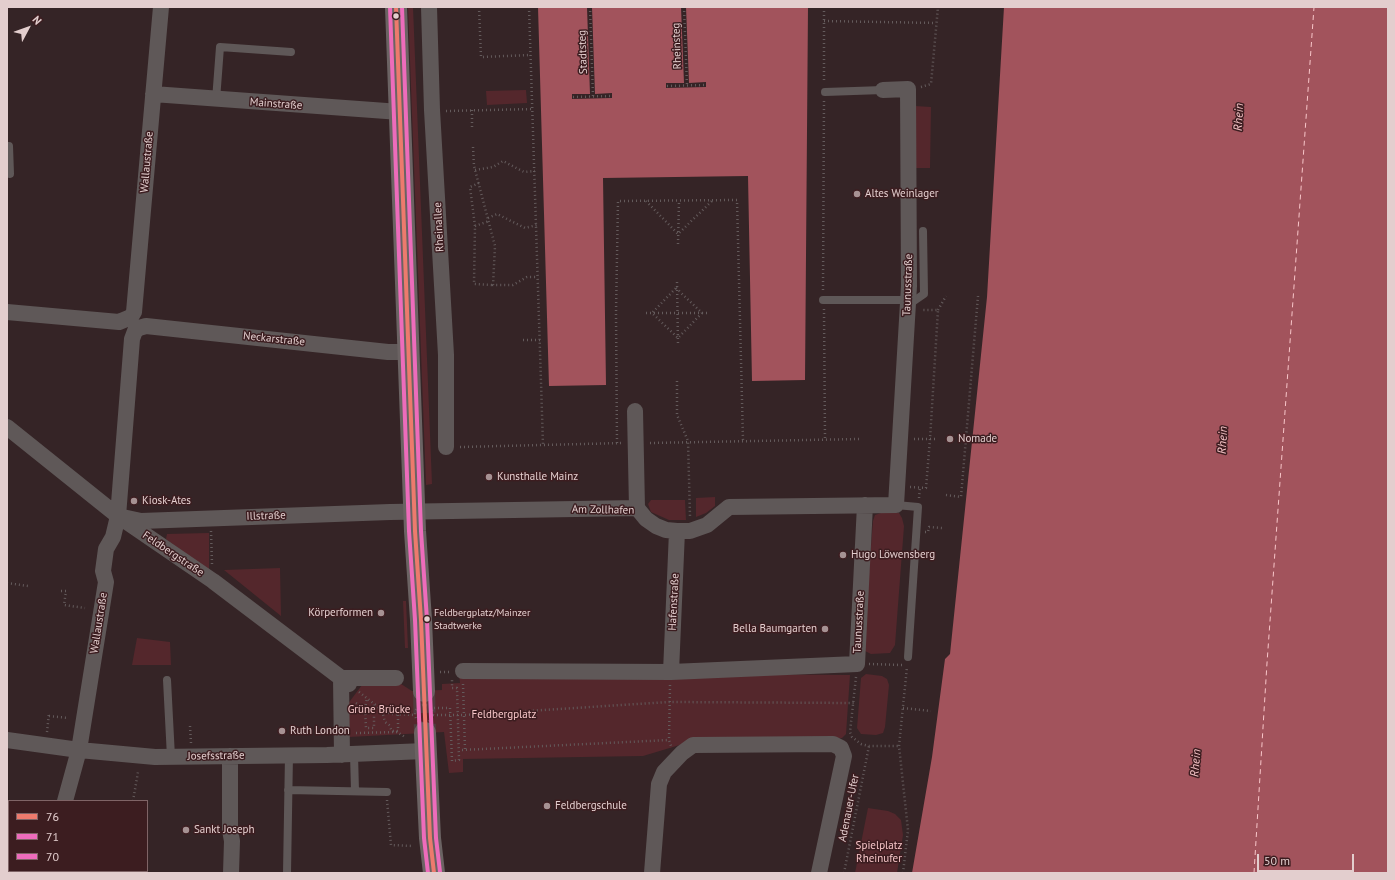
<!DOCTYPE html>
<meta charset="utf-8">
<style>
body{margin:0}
#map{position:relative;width:1395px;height:880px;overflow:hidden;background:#352426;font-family:"PT Sans",sans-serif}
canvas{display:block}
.frame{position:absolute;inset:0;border:8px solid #e3cece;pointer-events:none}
.legend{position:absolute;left:8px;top:800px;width:140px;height:72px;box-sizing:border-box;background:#3c1d20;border:1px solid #7f6466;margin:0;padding:5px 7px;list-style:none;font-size:12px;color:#e3cece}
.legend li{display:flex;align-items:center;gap:8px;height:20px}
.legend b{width:20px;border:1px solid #7f6466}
.north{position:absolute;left:8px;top:8px;width:40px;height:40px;-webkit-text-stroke:3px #3c1d20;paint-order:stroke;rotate:49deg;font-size:11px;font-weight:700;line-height:16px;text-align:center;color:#e3cece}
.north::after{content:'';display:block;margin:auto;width:14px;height:18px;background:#e3cece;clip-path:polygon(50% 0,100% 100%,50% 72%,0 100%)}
.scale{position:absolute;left:1257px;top:854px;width:97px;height:18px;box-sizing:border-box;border:2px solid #e3cece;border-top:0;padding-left:5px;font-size:12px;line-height:14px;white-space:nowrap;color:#e3cece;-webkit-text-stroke:3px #3c1d20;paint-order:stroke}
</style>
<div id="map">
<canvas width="1395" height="880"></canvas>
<div class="frame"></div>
<ul class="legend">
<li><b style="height:5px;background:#ed7a6d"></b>76</li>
<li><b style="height:5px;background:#ed6cbb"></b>71</li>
<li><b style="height:5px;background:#ed6cbb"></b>70</li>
</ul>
<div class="north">N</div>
<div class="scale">50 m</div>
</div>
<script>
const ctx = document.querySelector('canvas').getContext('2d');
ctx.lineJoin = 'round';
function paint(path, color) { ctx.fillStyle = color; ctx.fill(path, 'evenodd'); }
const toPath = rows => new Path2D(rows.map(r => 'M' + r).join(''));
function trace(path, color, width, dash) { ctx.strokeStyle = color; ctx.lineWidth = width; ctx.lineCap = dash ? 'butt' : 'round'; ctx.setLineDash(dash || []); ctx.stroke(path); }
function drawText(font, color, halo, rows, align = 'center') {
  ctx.font = font + ' "PT Sans",sans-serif'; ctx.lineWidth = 3; ctx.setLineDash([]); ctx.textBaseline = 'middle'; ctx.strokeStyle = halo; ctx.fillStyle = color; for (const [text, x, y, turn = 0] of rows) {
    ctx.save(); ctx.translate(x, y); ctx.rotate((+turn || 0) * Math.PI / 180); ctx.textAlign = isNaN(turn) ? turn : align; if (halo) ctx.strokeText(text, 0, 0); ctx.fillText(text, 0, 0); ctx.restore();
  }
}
const green = toPath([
 [408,7,413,7,432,484,426,485],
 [526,90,527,103,487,105,486,91],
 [915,106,931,107,930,168,915,168],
 [715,497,715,506,706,513,696,517,696,498],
 [651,500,685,500,686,520,669,520,651,512,648,504],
 [881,513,899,513,902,518,904,526,895,645,890,653,871,654,865,651,863,647,873,521,875,515],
 [209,533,209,572,166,539,167,534],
 [280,568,281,616,224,570],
 [403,601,406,601,408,648,405,648],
 [137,638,170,642,171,665,132,665],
 [459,672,850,675,846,734,842,738,683,744,643,756,463,759,463,772,449,773,444,732,349,737,347,705,362,685,401,684,412,691,442,690,442,684,460,683],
 [866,674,882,676,887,679,889,685,885,727,883,733,876,735,861,734,857,728,861,678],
 [868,808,888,811,895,814,901,820,903,835,897,873,855,873]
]);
const water = toPath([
 [538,7,808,7,805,380,752,381,748,176,603,178,606,385,549,386],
 [1004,7,1388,7,1388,873,912,873,932,757,945,659,950,654,987,297]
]);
const pier = toPath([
 [587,7,592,7,595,94,612,93,612,98,572,99,572,94,590,94],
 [681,7,686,7,689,83,706,82,706,87,666,88,666,83,684,83]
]);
const ferry = toPath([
 [1254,873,1267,663,1314,7]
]);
const secondaryTunnel = toPath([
 [424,691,425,733]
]);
const path = toPath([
 [479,7,481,57,531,55],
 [529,7,543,445],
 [590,7,593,96],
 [684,7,687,85],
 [824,7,824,82],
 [824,21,936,23],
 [667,86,705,85],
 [921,87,931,84,938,7],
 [573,97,611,96],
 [472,110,472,127],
 [446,111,533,109],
 [473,147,474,166,495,246,493,285,513,285,527,277,538,277],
 [475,170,493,167,503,161,524,172,535,171],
 [479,183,470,187,475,226,474,284,493,285],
 [646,201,678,234,713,200],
 [488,218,497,214,525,228,537,225],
 [475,226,489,221],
 [678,244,679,201],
 [677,282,678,344],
 [676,288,702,313,678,338,652,313,676,288],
 [823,290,824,101],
 [824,309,825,439],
 [938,310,946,296],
 [646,313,708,313],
 [523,340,540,340],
 [677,381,677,415,688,441,690,516],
 [914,439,935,439],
 [960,440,967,440],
 [617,443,616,313,618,201,737,200,743,440],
 [650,443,859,439],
 [460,447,623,443],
 [910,487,926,488,930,439,938,310,921,310],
 [946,495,961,497,978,296],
 [919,498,920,487],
 [211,531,212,564],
 [925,532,928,532,929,527,942,528],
 [7,583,28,586],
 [61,591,66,591,64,605,85,608],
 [869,664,902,665],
 [440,672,451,672],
 [856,677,850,732,852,737,861,744,869,746,899,746],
 [463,684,465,750],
 [670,685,669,740,671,746],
 [359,692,382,710,391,714,416,715],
 [356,703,365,709,366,728,374,728,374,704],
 '415 714a9 9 0 1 1 18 0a9 9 0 1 1-18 0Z',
 [430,708,450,708,452,761,459,760,457,688,452,688,452,680],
 [903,708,931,711],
 [365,709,367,698],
 [382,711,385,722,389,725,392,731,398,731,398,714],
 [433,715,464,715,670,702,854,703],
 [49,716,68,718],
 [190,726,191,743],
 [47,732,49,713],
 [356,733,397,732,405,737],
 [462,750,669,740],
 [387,800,391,845,413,846],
 [133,801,138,772],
 [844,873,869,746],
 [903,873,908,830,899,746,907,667]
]);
const lane = toPath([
 [825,92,883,90],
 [216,100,220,47,291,52],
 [7,146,9,146,10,174],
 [823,300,908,300],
 [908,305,924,294,923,231],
 [896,505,918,507,908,657],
 [167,680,171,757],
 [354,754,355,791],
 [288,790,387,792],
 [287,873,289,755]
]);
const street = toPath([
 [429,7,432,110,446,355,446,447],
 [153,94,400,112],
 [7,312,119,322,131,317,134,312,161,7],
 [635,411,637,508],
 [7,427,118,516,213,581,349,684],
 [118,516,141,521,390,512,637,508,646,519,656,526,666,530,677,531,690,531,707,525,729,507,896,505,909,286,908,89,883,90],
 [463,671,671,672,857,664,865,505],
 [671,672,677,531],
 [7,740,79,750,155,757,327,755,425,751],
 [342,755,341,678,396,678],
 [230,756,230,830,232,841,231,873],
 [65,801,79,750,106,582,103,571,106,549,113,537,118,516,132,339,135,331,139,328,146,326,388,352,409,352],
 [44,873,44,871],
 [652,873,659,784,664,772,682,753,693,745,833,744,841,748,844,756,819,873]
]);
const secondary = toPath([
 [396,7,415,531,421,620,424,691],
 [425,733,430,838,434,873]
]);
const bus1 = toPath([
 [396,7,415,531,421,620,430,838,434,873]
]);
const bus2 = toPath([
 [390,7,409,531,415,620,424,838,428,873]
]);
const bus3 = toPath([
 [402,7,421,531,427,620,436,838,440,872]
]);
const markers = [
 [396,16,3.5,"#e3cece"],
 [857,194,4,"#a69293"],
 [950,439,4,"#a69293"],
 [489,477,4,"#a69293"],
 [134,501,4,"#a69293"],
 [843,555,4,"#a69293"],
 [381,613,4,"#a69293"],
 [427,619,3.5,"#e3cece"],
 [825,629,4,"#a69293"],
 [282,731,4,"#a69293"],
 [547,806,4,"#a69293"],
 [186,830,4,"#a69293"]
];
const busNames = [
 ["Feldbergplatz/Mainzer",434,613],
 ["Stadtwerke",434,626]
];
const streetNames = [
 ["Rheinsteg",677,46,-92],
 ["Stadtsteg",583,52,-92],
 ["Mainstraße",276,104,4],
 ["Wallaustraße",147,162,-85],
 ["Rheinallee",439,227,-93],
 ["Taunusstraße",908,285,-88],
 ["Neckarstraße",274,339,6],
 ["Am Zollhafen",603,510,1],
 ["Illstraße",266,516,-2],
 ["Feldbergstraße",173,554,34],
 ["Hafenstraße",674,602,-87],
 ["Taunusstraße",859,622,-87],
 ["Wallaustraße",99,623,-81],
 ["Josefsstraße",216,756,-1],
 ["Adenauer-Ufer",849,808,-79]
];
const poiNames = [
 ["Altes Weinlager",865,194],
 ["Nomade",958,439],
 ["Kunsthalle Mainz",497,477],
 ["Kiosk-Ates",142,501],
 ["Hugo Löwensberg",851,555],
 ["Körperformen",373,613,"right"],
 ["Bella Baumgarten",817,629,"right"],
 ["Ruth London",290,731],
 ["Feldbergschule",555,806],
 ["Sankt Joseph",194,830]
];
const parkNames = [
 ["Grüne Brücke",379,710],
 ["Feldbergplatz",504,715],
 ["Spielplatz",879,846],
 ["Rheinufer",879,859]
];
const waterNames = [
 ["Rhein",1239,117,-87],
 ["Rhein",1223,440,-87],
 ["Rhein",1196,763,-85]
];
paint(green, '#54272c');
paint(water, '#a2535c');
paint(pier, '#352426');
trace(ferry, '#f8c6c9', 1, [5, 4]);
trace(secondaryTunnel, '#4f3e3f', 22, [22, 11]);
trace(path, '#645b5c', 2.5, [1, 3]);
trace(lane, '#5f5858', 8);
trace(street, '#5f5858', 16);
trace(secondary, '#6b6363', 22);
trace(bus1, '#ed7a6d', 4);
trace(bus2, '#ed6cbb', 4);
trace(bus3, '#ed6cbb', 4);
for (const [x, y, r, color] of markers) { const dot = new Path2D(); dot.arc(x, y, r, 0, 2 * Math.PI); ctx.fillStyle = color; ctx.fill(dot); trace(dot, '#3c1d20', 1.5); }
drawText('10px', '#e3cece', '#3c1d20', busNames, 'left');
drawText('11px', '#e3cece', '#3c1d20', streetNames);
drawText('11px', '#e3cece', '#3c1d20', poiNames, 'left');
drawText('11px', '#f6c5c7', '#3c1d20', parkNames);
drawText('italic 12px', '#f8c6c9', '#3c1d20', waterNames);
</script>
